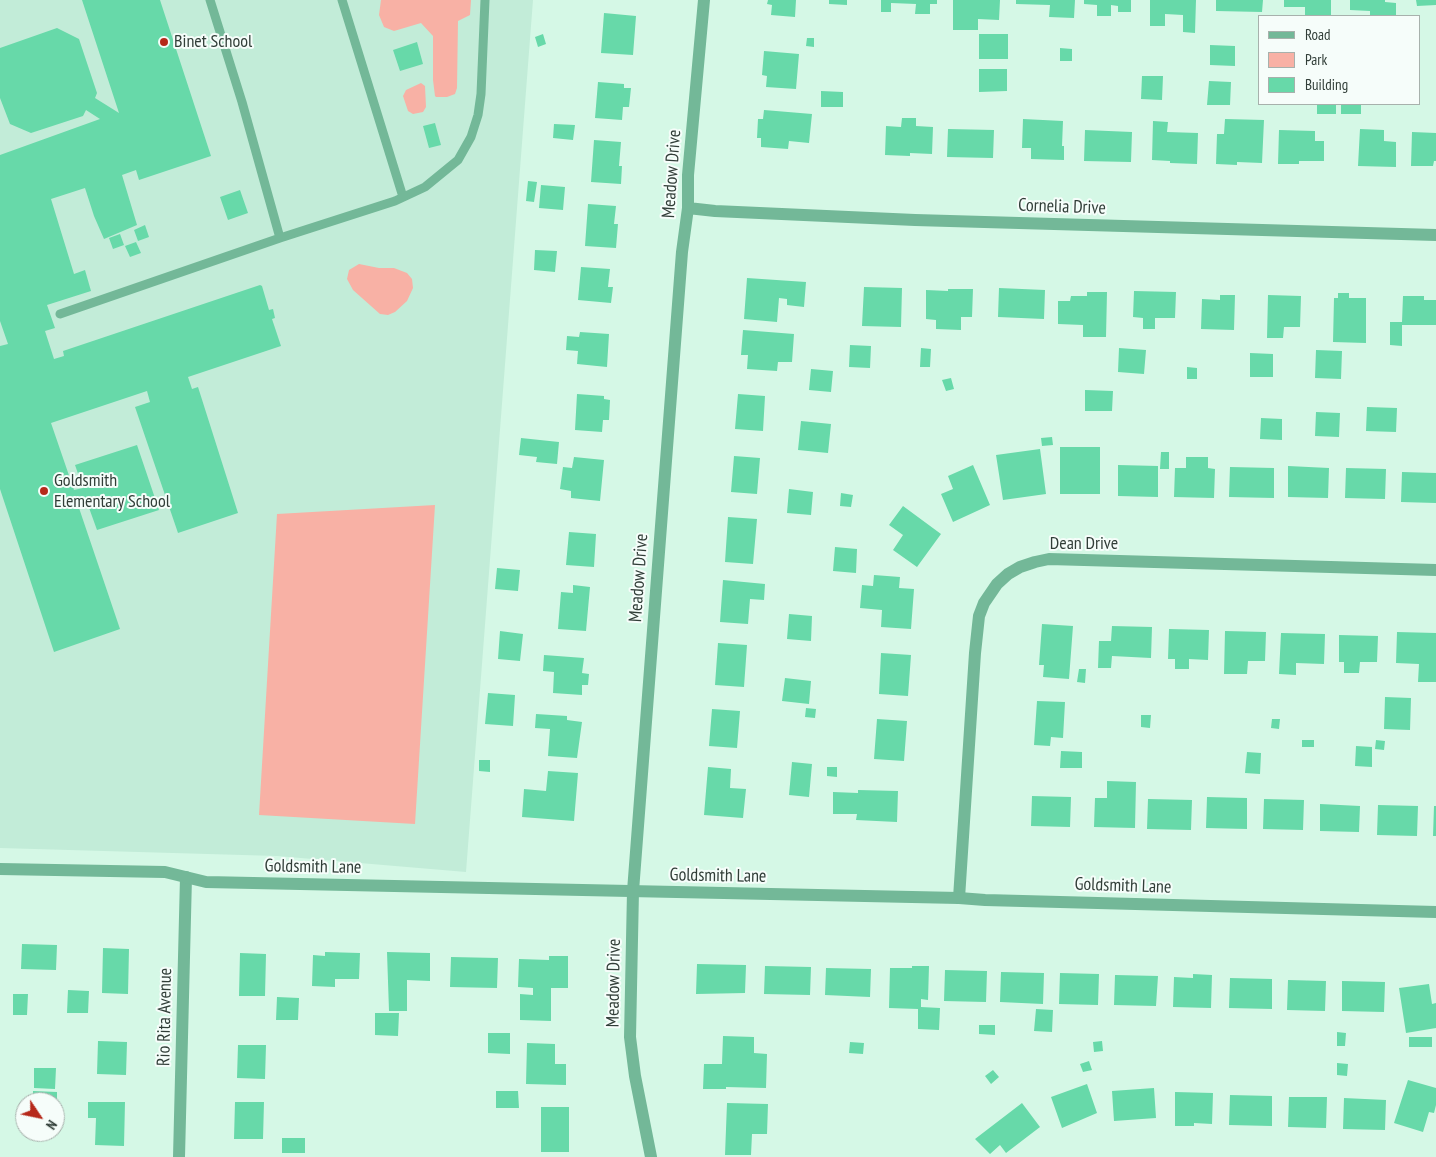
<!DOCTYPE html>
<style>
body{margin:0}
#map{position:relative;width:1436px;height:1157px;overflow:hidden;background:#d5f8e6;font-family:"PT Sans Narrow",sans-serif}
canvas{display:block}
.legend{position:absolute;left:1258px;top:15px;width:162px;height:90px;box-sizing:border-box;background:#f6fdfa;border:1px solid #a7b1ac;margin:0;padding:6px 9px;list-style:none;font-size:15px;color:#313e38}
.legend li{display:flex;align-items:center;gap:10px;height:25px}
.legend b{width:25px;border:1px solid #a7b1ac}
.north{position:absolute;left:15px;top:1092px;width:50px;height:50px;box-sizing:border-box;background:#f6fdfa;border:1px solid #a7b1ac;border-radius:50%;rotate:124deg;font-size:14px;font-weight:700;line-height:20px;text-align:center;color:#313e38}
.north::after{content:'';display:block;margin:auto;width:18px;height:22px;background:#b6291a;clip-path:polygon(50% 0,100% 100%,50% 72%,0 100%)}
</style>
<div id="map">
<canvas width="1436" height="1157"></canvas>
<ul class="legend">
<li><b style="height:6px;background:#73b898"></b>Road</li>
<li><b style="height:14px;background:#f8b1a5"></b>Park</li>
<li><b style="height:14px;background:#67d9a9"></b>Building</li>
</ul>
<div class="north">N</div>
</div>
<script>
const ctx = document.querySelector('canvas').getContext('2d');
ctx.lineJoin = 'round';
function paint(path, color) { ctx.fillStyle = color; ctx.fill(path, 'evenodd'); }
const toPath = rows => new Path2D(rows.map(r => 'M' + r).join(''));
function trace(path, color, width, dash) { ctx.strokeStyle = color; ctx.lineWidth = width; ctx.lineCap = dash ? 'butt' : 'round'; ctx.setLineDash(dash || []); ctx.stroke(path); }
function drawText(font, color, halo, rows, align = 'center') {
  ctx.font = font + ' "PT Sans Narrow",sans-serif'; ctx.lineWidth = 4; ctx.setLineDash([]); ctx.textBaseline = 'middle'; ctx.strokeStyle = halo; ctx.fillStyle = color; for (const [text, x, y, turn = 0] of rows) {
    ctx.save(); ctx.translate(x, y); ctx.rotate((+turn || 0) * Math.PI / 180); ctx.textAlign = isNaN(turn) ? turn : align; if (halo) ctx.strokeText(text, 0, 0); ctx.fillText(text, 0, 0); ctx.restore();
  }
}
const built = toPath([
 [0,0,533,0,466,872,277,856,0,848]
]);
const green = toPath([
 [381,0,471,0,470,15,458,21,457,88,455,94,447,97,436,97,435,96,433,80,433,36,421,23,394,31,384,27,379,15],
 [421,83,425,86,426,107,423,112,413,114,408,111,403,96,406,90],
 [359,264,379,268,394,268,407,273,412,279,413,288,407,301,395,312,388,315,380,314,353,290,347,279,349,270],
 [435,505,415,824,259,815,277,514]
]);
const building = toPath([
 [82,0,160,0,211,156,139,180,136,170,122,175,137,225,104,239,94,216,85,188,51,199,74,274,85,270,91,291,47,305,55,328,45,331,54,359,64,356,63,351,260,285,262,286,269,310,273,309,275,318,272,319,281,346,188,377,192,389,198,387,238,513,178,533,135,407,150,402,147,391,51,423,74,490,83,488,75,465,137,445,159,510,97,530,88,505,79,508,120,629,54,652,0,489,0,346,8,344,0,321,0,155,100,119,86,110,83,116,31,133,10,124,0,98,0,48,57,28,79,39,97,93,95,98,119,113],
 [768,0,796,0,795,17,771,15,772,5,767,4],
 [829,0,847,0,847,5,829,4],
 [881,0,937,0,937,4,930,4,930,14,915,14,916,4,891,3,891,12,881,12],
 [953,0,1000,0,999,20,978,19,978,30,953,30],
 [1016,0,1075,0,1074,18,1049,17,1050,5,1016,4],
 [1084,0,1131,0,1131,12,1118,12,1118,6,1111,5,1111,16,1097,16,1097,5,1084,4],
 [1150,0,1196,0,1195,33,1183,32,1183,15,1165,14,1165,26,1150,26],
 [1216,0,1263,0,1262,12,1216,11],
 [1284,0,1331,0,1331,16,1305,16,1305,7,1284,7],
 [1350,0,1385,0,1385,2,1396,3,1396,16,1370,16,1370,11,1350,10],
 [1416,0,1436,0,1436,5,1417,6],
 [604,13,636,16,633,55,601,53],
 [543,34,546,44,538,47,535,37],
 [979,34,1008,34,1008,59,979,59],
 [807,38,814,38,814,47,806,46],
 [417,42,423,64,400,71,393,50],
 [1210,45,1235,46,1235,66,1210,65],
 [1060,48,1072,49,1072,61,1060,61],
 [764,51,799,54,796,89,766,87,767,76,762,75],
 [979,69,1007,69,1007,91,979,92],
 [1142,76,1163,76,1162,100,1141,99],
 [1209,81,1231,82,1230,105,1207,105],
 [598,82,624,84,624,88,631,88,629,107,623,107,622,120,595,118],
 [821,91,843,92,843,107,821,107],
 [1317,104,1336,104,1336,114,1317,114],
 [1341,104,1361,104,1361,114,1341,114],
 [764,110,812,114,809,143,789,141,788,149,761,147,761,138,757,138,758,119,763,119],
 [902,118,916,118,916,126,933,127,932,154,910,153,910,156,885,155,886,126,901,127],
 [1023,119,1063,121,1062,146,1064,146,1064,160,1031,159,1031,148,1022,148],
 [1225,119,1264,120,1262,163,1237,162,1237,165,1216,164,1217,134,1224,134],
 [1153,121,1168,122,1167,132,1198,133,1197,164,1170,163,1170,161,1152,160],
 [435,123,441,145,429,148,423,126],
 [554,124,575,125,573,140,553,138],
 [948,129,994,130,993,158,947,157],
 [1360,129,1384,130,1384,141,1396,142,1396,167,1358,166],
 [1085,130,1132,132,1131,162,1084,161],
 [1279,130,1315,131,1315,141,1324,141,1324,161,1299,161,1299,164,1278,164],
 [1412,132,1436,133,1436,161,1434,161,1433,166,1411,166],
 [594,140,621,142,619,166,622,166,621,184,591,182],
 [528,181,537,182,534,202,526,201],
 [541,185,565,187,563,210,539,208],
 [240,190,248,213,228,220,220,197],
 [588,204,616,206,614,224,618,224,616,248,585,246],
 [145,225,149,237,138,241,134,230],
 [120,234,124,245,113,249,109,238],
 [136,242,141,253,130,257,125,246],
 [535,250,557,251,555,272,534,270],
 [581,267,610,269,608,287,613,287,611,303,578,300],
 [747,278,806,282,804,307,787,305,787,299,779,298,777,322,744,319],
 [864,287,902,288,901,327,862,326],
 [999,288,1045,290,1044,319,998,317],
 [948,289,973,289,972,317,961,317,961,330,936,329,936,320,926,319,926,290,948,291],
 [1134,291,1176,292,1175,318,1155,318,1155,329,1143,329,1143,318,1133,317],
 [1087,292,1107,292,1106,337,1083,337,1083,325,1058,324,1058,301,1070,301,1071,296,1087,296],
 [1338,293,1349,293,1349,298,1366,298,1366,343,1333,342,1334,298,1338,298],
 [1220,295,1235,295,1234,330,1201,329,1202,299,1220,300],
 [1268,295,1301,296,1300,327,1284,327,1283,338,1267,338],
 [1403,296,1424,296,1424,300,1436,300,1436,325,1402,325,1402,346,1390,345,1390,322,1402,322],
 [743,330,794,334,792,362,778,362,777,371,747,369,748,355,741,355],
 [580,332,609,334,607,367,577,364,578,351,566,350,567,336,579,337],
 [850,345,871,346,870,368,849,367],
 [921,348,931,349,930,367,920,367],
 [1119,348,1146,350,1144,374,1118,372],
 [1316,350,1342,351,1341,379,1315,378],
 [1250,353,1273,354,1273,377,1250,377],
 [1187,367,1197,368,1197,379,1187,379],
 [811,369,833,371,831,392,809,390],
 [951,378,954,389,946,391,942,380],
 [1085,390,1113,391,1112,411,1085,411],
 [577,394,604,396,604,399,610,400,609,420,603,420,602,432,575,430],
 [738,394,765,396,763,431,735,429],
 [1367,407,1397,408,1396,432,1366,431],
 [1316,412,1340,413,1339,437,1315,436],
 [1261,418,1282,419,1282,440,1260,439],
 [801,421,831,424,828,453,798,450],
 [1052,437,1053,445,1042,446,1041,438],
 [521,438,559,442,557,464,536,462,537,457,519,455],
 [1060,447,1100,447,1100,494,1060,494],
 [1040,449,1046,494,1003,500,996,455],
 [1161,452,1169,452,1169,469,1160,469],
 [734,456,760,458,757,494,731,492],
 [574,457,604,460,600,501,571,498,571,491,560,489,563,467,572,468],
 [1186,457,1208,457,1208,468,1215,469,1214,498,1174,497,1175,468,1186,468],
 [973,465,990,505,953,522,941,494,953,489,948,476],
 [1118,465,1158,466,1158,497,1118,496],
 [1288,466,1329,468,1328,498,1288,497],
 [1230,467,1274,468,1274,498,1229,497],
 [1346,468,1386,469,1385,499,1345,498],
 [1402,472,1436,473,1436,503,1401,502],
 [789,489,813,492,811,515,787,513],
 [841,493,853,495,851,507,840,506],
 [903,506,941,534,917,567,893,550,903,535,889,525],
 [728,517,757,519,753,564,725,562],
 [569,532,596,534,594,567,566,565],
 [835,547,857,549,856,573,833,571],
 [497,568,520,570,518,591,495,589],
 [874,575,900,577,899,588,914,589,911,629,881,627,882,610,860,608,862,585,873,586],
 [723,580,765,584,764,600,750,599,748,624,720,622],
 [573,585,590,587,586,631,558,629,561,592,573,593],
 [789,614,812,616,811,641,787,639],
 [1042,624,1073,626,1069,679,1043,677,1044,665,1039,665],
 [1112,626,1152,627,1151,658,1112,656,1111,668,1098,668,1099,641,1111,641],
 [1169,629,1209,630,1208,660,1189,659,1189,669,1175,669,1175,659,1168,659],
 [500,631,523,634,520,661,498,659],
 [1225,631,1266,632,1265,661,1248,661,1247,674,1224,674],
 [1397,632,1436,633,1436,682,1418,682,1419,664,1396,663],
 [1281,633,1325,634,1324,664,1296,663,1296,675,1279,674],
 [1339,635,1378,636,1377,662,1360,662,1359,673,1344,673,1344,662,1339,662],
 [718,643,747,645,744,687,715,685],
 [881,653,911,655,908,696,879,694],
 [544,655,584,658,582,673,589,674,588,685,582,685,582,695,553,693,554,672,543,671],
 [1079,669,1086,669,1085,683,1077,682],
 [785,678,811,681,809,704,782,701],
 [488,693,515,695,513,726,485,724],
 [1385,697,1411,698,1410,730,1384,729],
 [1037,701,1065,702,1063,738,1051,737,1050,746,1034,745],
 [806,708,816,709,815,718,805,717],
 [712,709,740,711,737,748,709,746],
 [536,714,567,716,567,720,582,722,577,758,548,756,550,729,535,728],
 [1141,715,1151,715,1150,728,1141,727],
 [877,719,907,721,904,761,874,759],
 [1272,719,1280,719,1279,729,1271,728],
 [1302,740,1314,740,1314,747,1302,747],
 [1376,740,1385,741,1384,750,1375,749],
 [1356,746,1372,747,1372,767,1355,766],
 [1061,751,1082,752,1082,768,1060,768],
 [1247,752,1261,753,1260,774,1245,773],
 [479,760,490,760,490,772,479,771],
 [792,762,812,764,809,797,789,795],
 [708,767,731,769,730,788,746,789,743,818,704,815],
 [827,767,837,767,837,777,827,776],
 [548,771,578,773,574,821,522,817,524,789,546,791],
 [1107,781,1136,782,1135,828,1094,827,1095,798,1107,798],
 [858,790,898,791,897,822,856,820,857,814,833,814,833,792,858,793],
 [1032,796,1071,797,1070,827,1031,826],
 [1207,797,1247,798,1247,829,1206,828],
 [1148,799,1192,800,1191,830,1147,829],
 [1264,799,1304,800,1303,830,1263,829],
 [1320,804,1360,806,1359,832,1320,831],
 [1378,805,1418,806,1417,836,1377,835],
 [1434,806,1436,806,1436,836,1433,836],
 [22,944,57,945,56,970,21,969],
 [103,948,129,949,128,994,102,993],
 [325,952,360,953,359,979,335,979,335,987,312,986,313,955,325,956],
 [387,952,430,953,430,981,407,980,407,1011,389,1011],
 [240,953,266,954,265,996,239,996],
 [549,956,568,956,568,988,551,988,551,1021,520,1020,520,994,533,995,533,988,518,987,519,959,549,960],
 [451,957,498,958,497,988,450,987],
 [697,964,746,965,745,993,696,994],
 [765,966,811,967,810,995,764,994],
 [912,966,929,966,928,1000,921,999,921,1007,940,1008,939,1030,918,1029,918,1009,889,1008,890,968,912,968],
 [826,968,871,969,870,997,825,995],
 [945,970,987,971,986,1002,944,1001],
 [1001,972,1044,973,1043,1004,1000,1002],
 [1060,973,1099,974,1098,1005,1059,1004],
 [1193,974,1212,975,1211,1008,1173,1007,1174,977,1193,978],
 [1115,975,1158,976,1156,1006,1114,1005],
 [1230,978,1272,979,1272,1009,1229,1008],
 [1288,980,1326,981,1325,1011,1287,1010],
 [1342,981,1385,982,1384,1012,1342,1011],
 [1429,984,1432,1004,1436,1003,1436,1028,1406,1033,1399,988],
 [68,990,89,991,88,1013,67,1013],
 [13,994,28,994,27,1015,13,1015],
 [277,997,299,998,298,1020,276,1020],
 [1036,1009,1053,1010,1052,1032,1034,1031],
 [375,1013,399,1013,398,1036,375,1035],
 [979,1025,995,1025,995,1035,979,1034],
 [1337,1032,1346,1033,1345,1046,1337,1046],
 [488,1033,510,1033,510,1054,488,1053],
 [723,1036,754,1037,754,1053,767,1054,766,1088,726,1087,726,1089,703,1089,704,1064,722,1064],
 [1409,1037,1432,1037,1432,1047,1409,1047],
 [98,1041,127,1042,126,1075,97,1074],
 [1102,1041,1103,1051,1094,1052,1093,1042],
 [850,1042,864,1043,863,1054,849,1053],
 [527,1043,555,1044,555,1064,566,1064,566,1085,526,1084],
 [238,1045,266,1045,265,1079,237,1078],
 [1089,1061,1092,1070,1083,1072,1080,1064],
 [1337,1063,1348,1064,1347,1076,1337,1075],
 [34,1068,56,1068,55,1089,34,1088],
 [993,1070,999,1077,991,1084,985,1076],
 [1408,1080,1436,1088,1436,1105,1434,1113,1429,1112,1423,1132,1394,1123],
 [1087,1084,1097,1113,1062,1128,1051,1097],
 [1154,1088,1156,1118,1114,1121,1112,1091],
 [33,1091,57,1092,57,1102,33,1102],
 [496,1091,518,1091,519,1108,496,1108],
 [1175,1092,1213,1093,1212,1124,1194,1123,1194,1126,1175,1126],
 [1230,1095,1272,1096,1272,1126,1229,1125],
 [1289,1097,1327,1097,1326,1128,1288,1127],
 [1344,1098,1386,1100,1385,1130,1343,1129],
 [88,1102,125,1102,124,1146,95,1145,96,1118,88,1118],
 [235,1102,264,1102,263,1139,234,1139],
 [727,1103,768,1104,767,1134,752,1134,751,1155,725,1155],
 [1022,1103,1040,1127,1006,1153,1000,1145,990,1154,975,1139],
 [541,1107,569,1107,569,1152,541,1152],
 [282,1138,305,1138,305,1153,282,1153]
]);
const service = toPath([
 [210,0,242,102,280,238,395,201,425,187,458,160,471,137,478,115,481,94,485,0],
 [342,0,403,197],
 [60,314,280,238]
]);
const minor = toPath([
 [688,208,715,211,915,220,1436,235],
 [959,898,975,653,979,616,984,603,997,584,1008,574,1020,567,1035,562,1049,559,1436,570],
 [179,1157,186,877],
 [651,1157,635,1076,630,1037,633,891,682,252,688,208,688,175,704,0]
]);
const tertiary = toPath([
 [0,869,165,872,206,882,959,898,985,900,1436,912]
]);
const markers = [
 [164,42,5,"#b6291a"],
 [44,491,5,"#b6291a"]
];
const poiNames = [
 ["Binet School",174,42],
 ["Goldsmith",54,481],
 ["Elementary School",54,502]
];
const streetNames = [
 ["Meadow Drive",672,174,-86],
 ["Cornelia Drive",1062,207,2],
 ["Dean Drive",1084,544],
 ["Meadow Drive",639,578,-86],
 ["Goldsmith Lane",313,867,1],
 ["Goldsmith Lane",718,876,1],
 ["Goldsmith Lane",1123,886,2],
 ["Meadow Drive",614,983,-89],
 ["Rio Rita Avenue",165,1017,-89]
];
paint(built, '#c2ecd8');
paint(green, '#f8b1a5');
paint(building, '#67d9a9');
trace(service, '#73b898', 9);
trace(minor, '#73b898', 12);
trace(tertiary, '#73b898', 12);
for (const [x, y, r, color] of markers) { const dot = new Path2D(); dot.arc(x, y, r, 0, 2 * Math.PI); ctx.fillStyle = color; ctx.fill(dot); trace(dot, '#f6fdfa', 2); }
drawText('18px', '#313e38', '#f6fdfa', poiNames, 'left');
drawText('18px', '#313e38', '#f6fdfa', streetNames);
</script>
